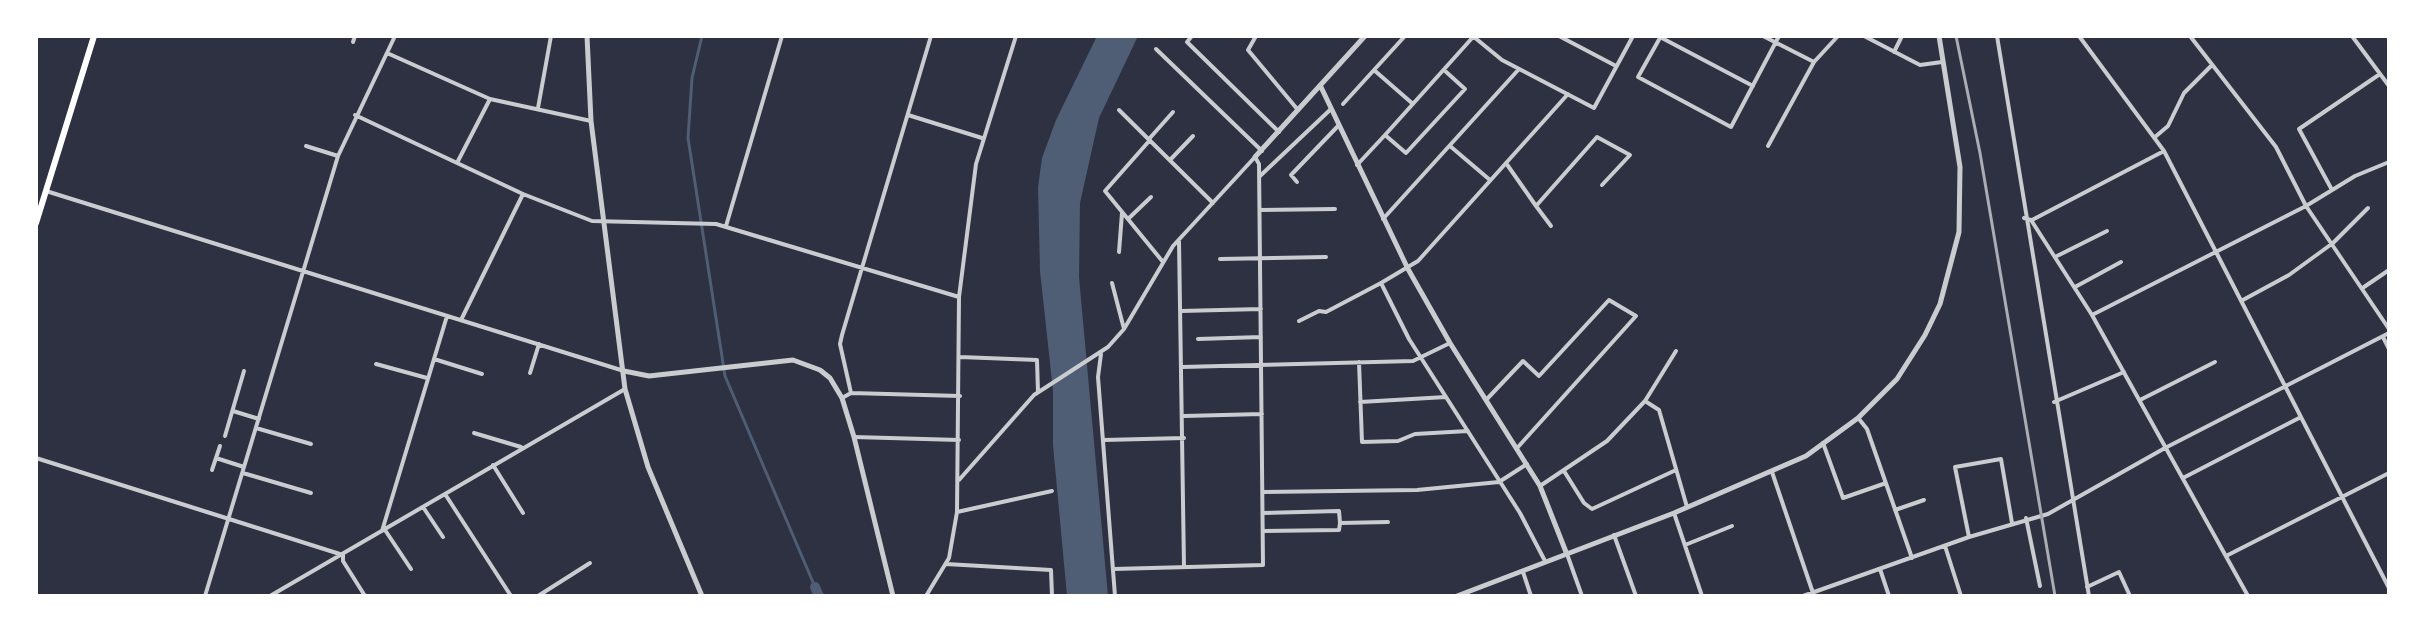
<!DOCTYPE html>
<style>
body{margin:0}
#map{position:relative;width:2425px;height:632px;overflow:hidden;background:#2d3142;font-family:Helvetica,sans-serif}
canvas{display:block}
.frame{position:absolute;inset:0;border:38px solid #fff;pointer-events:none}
</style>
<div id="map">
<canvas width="2425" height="632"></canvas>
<div class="frame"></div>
</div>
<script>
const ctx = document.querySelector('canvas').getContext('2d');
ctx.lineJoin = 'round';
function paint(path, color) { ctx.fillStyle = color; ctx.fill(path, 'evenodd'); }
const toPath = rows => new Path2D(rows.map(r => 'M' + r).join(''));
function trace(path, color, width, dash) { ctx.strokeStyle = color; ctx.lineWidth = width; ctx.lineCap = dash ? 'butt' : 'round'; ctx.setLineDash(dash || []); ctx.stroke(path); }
const water = toPath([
 [1097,36,1138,36,1099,118,1080,203,1079,277,1108,596,1067,596,1053,445,1053,391,1040,271,1038,187,1042,158,1056,120]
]);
const stream = toPath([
 [702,36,692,78,688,138,725,376,815,587]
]);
const canal = toPath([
 [815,587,819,596]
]);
const minor = toPath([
 [1192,36,1187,42,1279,132],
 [1256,36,1248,50,1298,110],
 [1559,36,1616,66],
 [1661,36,1638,77,1731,127,1779,36],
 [1763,36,1814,62],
 [1864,36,1920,65,1942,62],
 [1997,36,2089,596],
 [2079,36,2164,151,2389,588],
 [2190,36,2276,147,2306,206,2389,329],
 [2352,36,2389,86],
 [1474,37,1502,60,1594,108,1633,36],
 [1660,37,1753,86],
 [353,42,355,36],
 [1156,49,1262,151],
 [1894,52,1902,36],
 [387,53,490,99,591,121],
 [1374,70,1413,104],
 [1444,70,1465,89,1406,153,1385,135,1473,37],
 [1343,104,1405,36],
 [538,108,551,36],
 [1119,110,1213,203],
 [355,115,523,194,592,221,716,224,959,297],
 [908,115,982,138],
 [2155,137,2168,126,2184,93,2212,65],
 [1149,139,1173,112],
 [1150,140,1105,191,1163,262],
 [306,146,338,156],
 [1450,146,1490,180],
 [1768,146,1814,62,1838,36],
 [1170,160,1193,136],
 [458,161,490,99],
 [1506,163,1536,206,1597,137,1630,155,1602,185],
 [1357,165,1385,135],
 [1260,176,1331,109],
 [1297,182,1291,175,1338,126],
 [2332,190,2299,129,2380,74],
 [46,191,624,371],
 [1536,206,1551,226],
 [1260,210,1335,209],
 [2024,218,2031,220,2092,315,2248,596],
 [1128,219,1151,197],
 [1383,219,1519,69],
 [2032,220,2164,151],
 [726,226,782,36],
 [1179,241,1184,567],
 [1119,252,1122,213],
 [2057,256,2107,231],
 [1220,259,1326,257],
 [1112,283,1124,329],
 [2075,287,2121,262],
 [2364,287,2389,270],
 [2241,301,2289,275,2333,243,2368,208],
 [1181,311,1261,309],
 [2092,315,2306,206,2355,176,2389,162],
 [461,320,523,194],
 [1299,321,1319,311,1326,312,1381,283],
 [2383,337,2389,349],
 [1198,339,1261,337],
 [1101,354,1098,377,1115,596],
 [960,357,1037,360,1038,392],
 [434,359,482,374],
 [1359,362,1362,442,1398,441,1415,434,1468,431],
 [376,364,427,378],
 [1182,367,1413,361,1450,343],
 [530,373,539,344],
 [851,393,840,344,842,335,931,36],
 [842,398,851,393,960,396],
 [1486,400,1523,361,1539,376,1609,300,1636,316,1518,447],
 [2140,400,2215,362],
 [1645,401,1659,410,1687,507],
 [1360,402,1446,397],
 [2054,402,2124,372],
 [233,411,259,419],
 [1184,416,1262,414],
 [1859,419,1867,429,1912,558],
 [256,428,311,444],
 [474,433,521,447],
 [225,436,244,371],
 [854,437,959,440],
 [1104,440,1184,438],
 [1823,443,1843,498,1886,483],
 [36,458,343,555],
 [216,458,244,467],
 [493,465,523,513],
 [212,470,220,446],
 [1564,471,1584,503,1592,509,1676,470],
 [1772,472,1814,596],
 [243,473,311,493],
 [2183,478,2301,417],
 [959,480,1034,395,1108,347,1124,329,1173,246,1255,157,1259,164,1263,565,1114,569],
 [1540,486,1607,441,1645,401,1676,351],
 [1263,492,1417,490,1499,482,1527,464],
 [445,494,511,596],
 [423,507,443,537],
 [1895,510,1924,500],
 [957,512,1052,491],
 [1263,513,1339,511,1340,523,1339,530,1263,531],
 [1674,513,1702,596],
 [2026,518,2040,586],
 [1340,523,1388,522],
 [385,530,411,569],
 [382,531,447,316],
 [1614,535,1636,596],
 [1969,537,1955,467,2001,459,2012,523],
 [1685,545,1732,526],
 [1945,546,1961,596],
 [1567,554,1582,596],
 [343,555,343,561,365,596],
 [2226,556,2389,473],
 [1545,561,1520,513,1409,339,1381,283,1418,261,1568,94],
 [946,564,1051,570,1052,596],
 [1880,569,1889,596],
 [1523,572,1531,596],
 [2087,587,2119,572,2130,596],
 [205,596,338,156,395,36],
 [270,596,625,389],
 [538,596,590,563],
 [926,596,949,558,957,512,959,297,976,164,1016,36],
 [1803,596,1969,537,2048,514,2165,448,2389,333]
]);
const tertiary = toPath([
 [587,36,591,121,625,389,648,467,702,596],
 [1321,87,1408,269,1450,343,1540,486,1566,552],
 [1255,157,1365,36],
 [624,371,649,376,793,360,820,370,830,378,842,398,854,437,893,596],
 [1457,596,1674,513,1806,456,1858,418,1897,379,1925,335,1940,304,1959,232,1960,167,1939,36]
]);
const secondary = toPath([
 [36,223,94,36]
]);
const rail = toPath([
 [1956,36,1980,153,2055,596]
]);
paint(water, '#4f5d75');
trace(stream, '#4f5d75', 3);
trace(canal, '#4f5d75', 10);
trace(minor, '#caccd0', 4);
trace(tertiary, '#caccd0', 5);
trace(secondary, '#fff', 6);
trace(rail, '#abadb3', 3);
</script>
